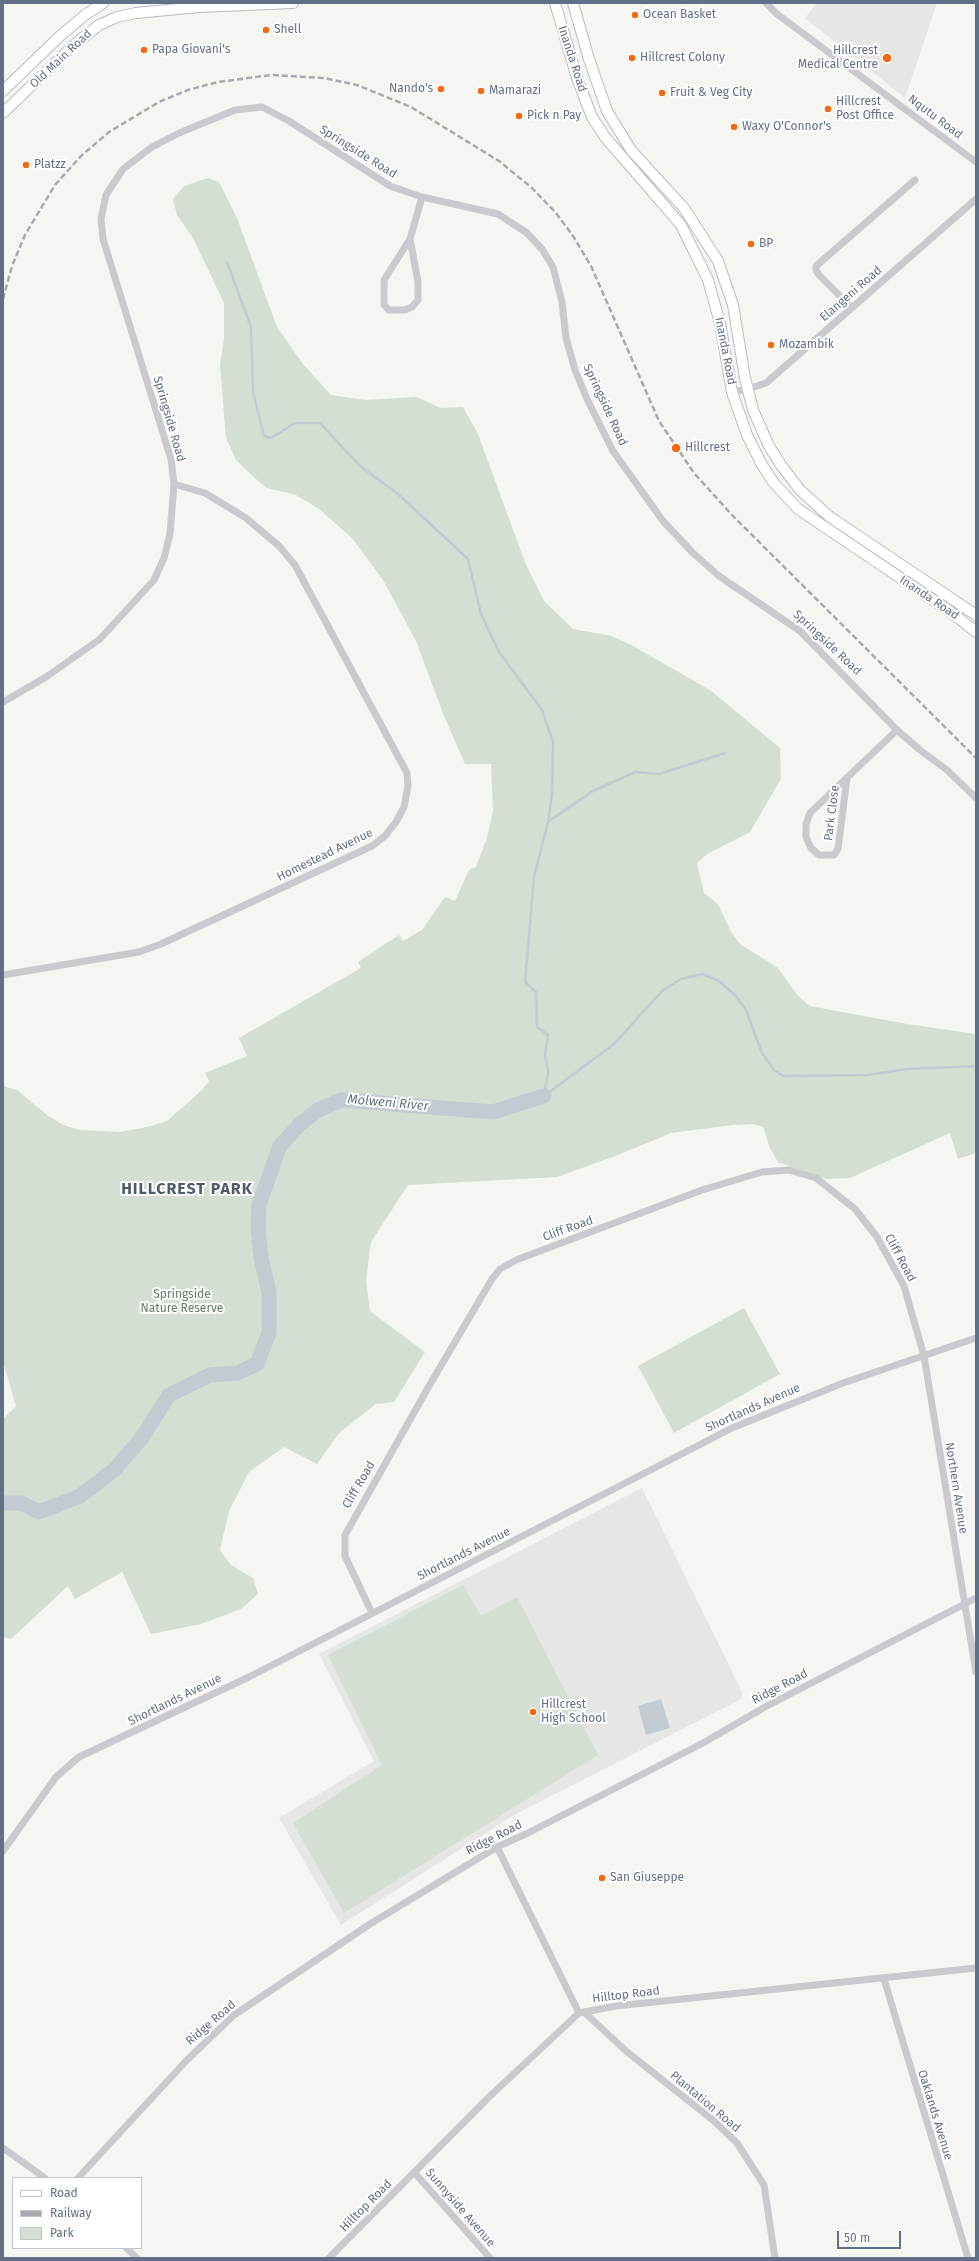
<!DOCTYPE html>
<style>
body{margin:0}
#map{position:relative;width:979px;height:2261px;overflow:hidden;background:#f5f6f1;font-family:"Fira Sans",sans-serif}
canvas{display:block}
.frame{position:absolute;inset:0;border:4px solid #617086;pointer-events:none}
.legend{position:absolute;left:12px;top:2177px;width:130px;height:72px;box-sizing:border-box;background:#fff;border:1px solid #c0c6cf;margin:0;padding:5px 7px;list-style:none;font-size:12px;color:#617086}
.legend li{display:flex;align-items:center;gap:8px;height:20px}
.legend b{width:20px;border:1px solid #c0c6cf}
.scale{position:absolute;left:837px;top:2231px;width:64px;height:18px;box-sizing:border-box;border:2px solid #617086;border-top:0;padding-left:5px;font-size:12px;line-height:14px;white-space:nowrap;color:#617086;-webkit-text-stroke:3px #fff;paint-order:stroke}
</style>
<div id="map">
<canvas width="979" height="2261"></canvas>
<div class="frame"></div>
<ul class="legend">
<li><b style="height:5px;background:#fff"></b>Road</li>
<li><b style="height:5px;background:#a6abb2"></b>Railway</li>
<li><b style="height:11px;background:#d5ded2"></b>Park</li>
</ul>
<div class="scale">50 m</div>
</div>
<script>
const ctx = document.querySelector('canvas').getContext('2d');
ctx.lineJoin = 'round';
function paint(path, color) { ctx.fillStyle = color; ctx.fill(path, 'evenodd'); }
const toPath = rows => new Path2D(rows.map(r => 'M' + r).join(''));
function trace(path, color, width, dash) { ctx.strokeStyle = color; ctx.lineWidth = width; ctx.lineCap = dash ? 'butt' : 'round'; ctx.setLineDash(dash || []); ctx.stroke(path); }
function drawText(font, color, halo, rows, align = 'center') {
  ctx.font = font + ' "Fira Sans",sans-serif'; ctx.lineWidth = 4; ctx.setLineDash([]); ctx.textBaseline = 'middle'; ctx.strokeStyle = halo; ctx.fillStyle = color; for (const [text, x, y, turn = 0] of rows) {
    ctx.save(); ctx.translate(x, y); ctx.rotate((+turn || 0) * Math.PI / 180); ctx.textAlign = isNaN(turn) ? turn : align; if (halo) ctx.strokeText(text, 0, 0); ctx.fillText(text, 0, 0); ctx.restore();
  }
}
const built = toPath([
 [817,3,937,3,905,98,805,18],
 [642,1488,742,1692,741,1699,516,1814,341,1925,279,1818,374,1761,319,1654]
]);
const green = toPath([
 [208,178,219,182,237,218,277,327,303,364,331,395,365,400,416,397,441,408,463,407,478,434,526,565,544,601,573,629,612,636,633,646,710,690,780,748,781,779,750,832,707,854,697,863,704,893,718,904,731,932,740,944,778,968,798,996,810,1006,907,1024,976,1034,976,1153,958,1159,950,1133,850,1178,826,1179,778,1162,770,1148,763,1127,753,1124,733,1125,671,1133,618,1155,557,1177,408,1185,371,1242,366,1280,370,1311,425,1352,394,1402,376,1404,340,1432,317,1464,284,1447,249,1472,229,1511,220,1550,231,1565,253,1578,258,1594,241,1609,201,1624,151,1634,122,1572,75,1599,68,1586,11,1639,3,1637,3,1419,16,1406,3,1361,3,1086,17,1090,47,1115,63,1125,80,1130,120,1132,147,1127,167,1121,202,1090,209,1081,205,1073,247,1056,239,1038,361,968,358,962,399,935,403,941,422,930,445,897,455,901,469,870,476,867,487,838,493,811,491,764,465,764,444,716,416,641,383,580,352,538,319,509,296,495,267,488,256,479,236,460,226,438,220,365,224,339,224,303,193,238,177,215,173,199,184,186],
 [744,1308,780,1374,674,1433,638,1366],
 [463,1585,481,1616,517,1597,598,1755,344,1913,293,1823,382,1765,328,1655]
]);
const water = toPath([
 [661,1699,670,1728,646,1735,638,1706]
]);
const stream = toPath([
 [227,262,251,327,253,392,264,436,271,438,295,423,320,423,360,466,398,494,468,559,481,614,499,652,542,710,553,742,552,795,548,822,534,877,525,982,536,992,537,1027,548,1035,545,1054,548,1072,544,1096],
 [549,821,593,791,635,772,659,774,725,753],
 [544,1096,614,1044,662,991,681,979,702,974,719,981,736,996,746,1010,762,1053,774,1070,783,1076,868,1075,907,1069,976,1066]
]);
const river = toPath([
 [3,1503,21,1503,39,1512,80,1496,114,1470,141,1439,169,1395,210,1375,237,1373,257,1364,269,1333,269,1292,261,1258,258,1229,259,1204,280,1146,299,1125,318,1110,341,1100,493,1112,544,1096]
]);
const street = toPath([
 [766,3,777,14,976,162],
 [410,239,418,282,418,300,412,307,405,310,389,310,384,305,384,280,410,239,422,197],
 [852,308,819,275,816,270,816,266,915,180],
 [732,392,748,389,766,383,976,199],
 [3,702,46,677,100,639,154,580,164,558,170,534,174,484,171,459,103,239,101,219,106,195,123,169,152,147,179,133,235,110,262,107,289,121,390,186,422,197,498,214,527,233,542,249,553,267,562,302,566,338,575,370,587,399,613,451,663,521,693,553,719,576,800,631,897,730,920,750,947,770,976,798],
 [847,778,838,849,834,855,819,855,811,848,806,837,806,824,810,813,897,730],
 [3,975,139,952,161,944,372,846,385,836,396,822,404,807,408,786,407,773,295,565,279,546,246,518,205,493,174,484],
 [372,1613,345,1556,345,1535,429,1386,492,1279,500,1269,516,1260,702,1190,762,1172,789,1170,816,1178,855,1209,877,1237,904,1286,924,1356,976,1672],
 [497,1847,579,2013],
 [3,1851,56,1777,79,1757,249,1677,732,1428,843,1383,976,1338],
 [884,1979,968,2258],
 [584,2012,626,2051,714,2121,737,2143,764,2185,775,2258],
 [3,2148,45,2178],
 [414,2172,490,2258],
 [78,2178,186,2061,234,2015,370,1924,497,1847,528,1833,703,1743,765,1707,976,1598],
 [126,2248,137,2258],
 [329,2258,489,2097,579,2013,616,2006,976,1968]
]);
const secondary = toPath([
 [555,3,577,78,592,117,605,137,681,225,708,280,720,323,732,392,747,435,761,463,773,482,798,509,948,610,976,632],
 [573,3,589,59,607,111,631,150,684,208,718,261,733,305,745,378,753,410,769,446,781,465,800,490,830,517,976,615],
 [3,91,60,36,85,15,103,3],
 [3,113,74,45,99,25,117,17,136,13,198,7,293,3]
]);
const rail = toPath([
 [3,299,12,266,25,235,55,185,81,156,109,132,159,102,188,90,218,82,271,75,324,78,357,85,411,107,499,161,532,188,556,213,573,236,591,266,659,421,694,473,732,515,976,758]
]);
const markers = [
 [635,15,4,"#f56912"],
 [266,30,4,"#f56912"],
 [144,50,4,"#f56912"],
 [632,58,4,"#f56912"],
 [887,58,5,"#f56912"],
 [441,89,4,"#f56912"],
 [481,91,4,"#f56912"],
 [662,93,4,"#f56912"],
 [828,109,4,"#f56912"],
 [519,116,4,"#f56912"],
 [734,127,4,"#f56912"],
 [26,165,4,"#f56912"],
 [751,244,4,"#f56912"],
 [771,345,4,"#f56912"],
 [676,448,5,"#f56912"],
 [533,1712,4,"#f56912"],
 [602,1878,4,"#f56912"]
];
const poiNames = [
 ["Ocean Basket",643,15],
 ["Shell",274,30],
 ["Papa Giovani's",152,50],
 ["Hillcrest",878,51,"right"],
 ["Medical Centre",878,65,"right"],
 ["Hillcrest Colony",640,58],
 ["Nando's",433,89,"right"],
 ["Mamarazi",489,91],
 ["Fruit & Veg City",670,93],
 ["Hillcrest",836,102],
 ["Post Office",836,116],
 ["Pick n Pay",527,116],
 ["Waxy O'Connor's",742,127],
 ["Platzz",34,165],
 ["BP",759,244],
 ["Mozambik",779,345],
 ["Hillcrest",685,448],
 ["Hillcrest",541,1705],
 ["High School",541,1719],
 ["San Giuseppe",610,1878]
];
const streetNames = [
 ["Old Main Road",61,59,-43],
 ["Inanda Road",572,59,72],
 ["Nqutu Road",935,117,37],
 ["Springside Road",358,152,32],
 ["Elangeni Road",851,294,-41],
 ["Inanda Road",725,351,79],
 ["Springside Road",605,405,65],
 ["Springside Road",169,419,74],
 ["Inanda Road",929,598,34],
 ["Springside Road",827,643,43],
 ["Park Close",832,813,-83],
 ["Homestead Avenue",325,855,-26],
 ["Cliff Road",568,1229,-20],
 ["Cliff Road",900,1258,62],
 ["Shortlands Avenue",753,1408,-24],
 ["Cliff Road",359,1485,-60],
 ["Northern Avenue",956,1488,81],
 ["Shortlands Avenue",464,1554,-27],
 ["Ridge Road",780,1687,-28],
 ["Shortlands Avenue",175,1700,-26],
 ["Ridge Road",494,1838,-27],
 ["Hilltop Road",626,1995,-7],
 ["Ridge Road",211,2023,-41],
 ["Plantation Road",705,2102,40],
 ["Oaklands Avenue",935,2115,73],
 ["Hilltop Road",366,2206,-45],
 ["Sunnyside Avenue",460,2208,49]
];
const parkNames = [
 ["Springside",182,1295],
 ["Nature Reserve",182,1309]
];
const waterNames = [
 ["Molweni River",388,1103,5]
];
const districtNames = [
 ["HILLCREST PARK",187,1190]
];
paint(built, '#e6e6e5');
paint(green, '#d5ded2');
paint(water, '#c2cbd2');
trace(stream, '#c2cbd2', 2.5);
trace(river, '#c2cbd2', 15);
trace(secondary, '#b9bdc3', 12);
trace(street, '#c8cace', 7);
trace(secondary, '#fff', 10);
trace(rail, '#a6abb2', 2.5, [6, 3]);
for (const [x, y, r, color] of markers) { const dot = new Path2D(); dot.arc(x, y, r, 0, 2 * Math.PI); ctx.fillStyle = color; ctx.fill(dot); trace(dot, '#fff', 1.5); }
drawText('12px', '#617086', '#fff', poiNames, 'left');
drawText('12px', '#617086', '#fff', streetNames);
drawText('12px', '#627c61', '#fff', parkNames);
drawText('italic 13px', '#5d7383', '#fff', waterNames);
ctx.letterSpacing = '1px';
drawText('bold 16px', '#505b6a', '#fff', districtNames);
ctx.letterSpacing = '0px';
</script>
